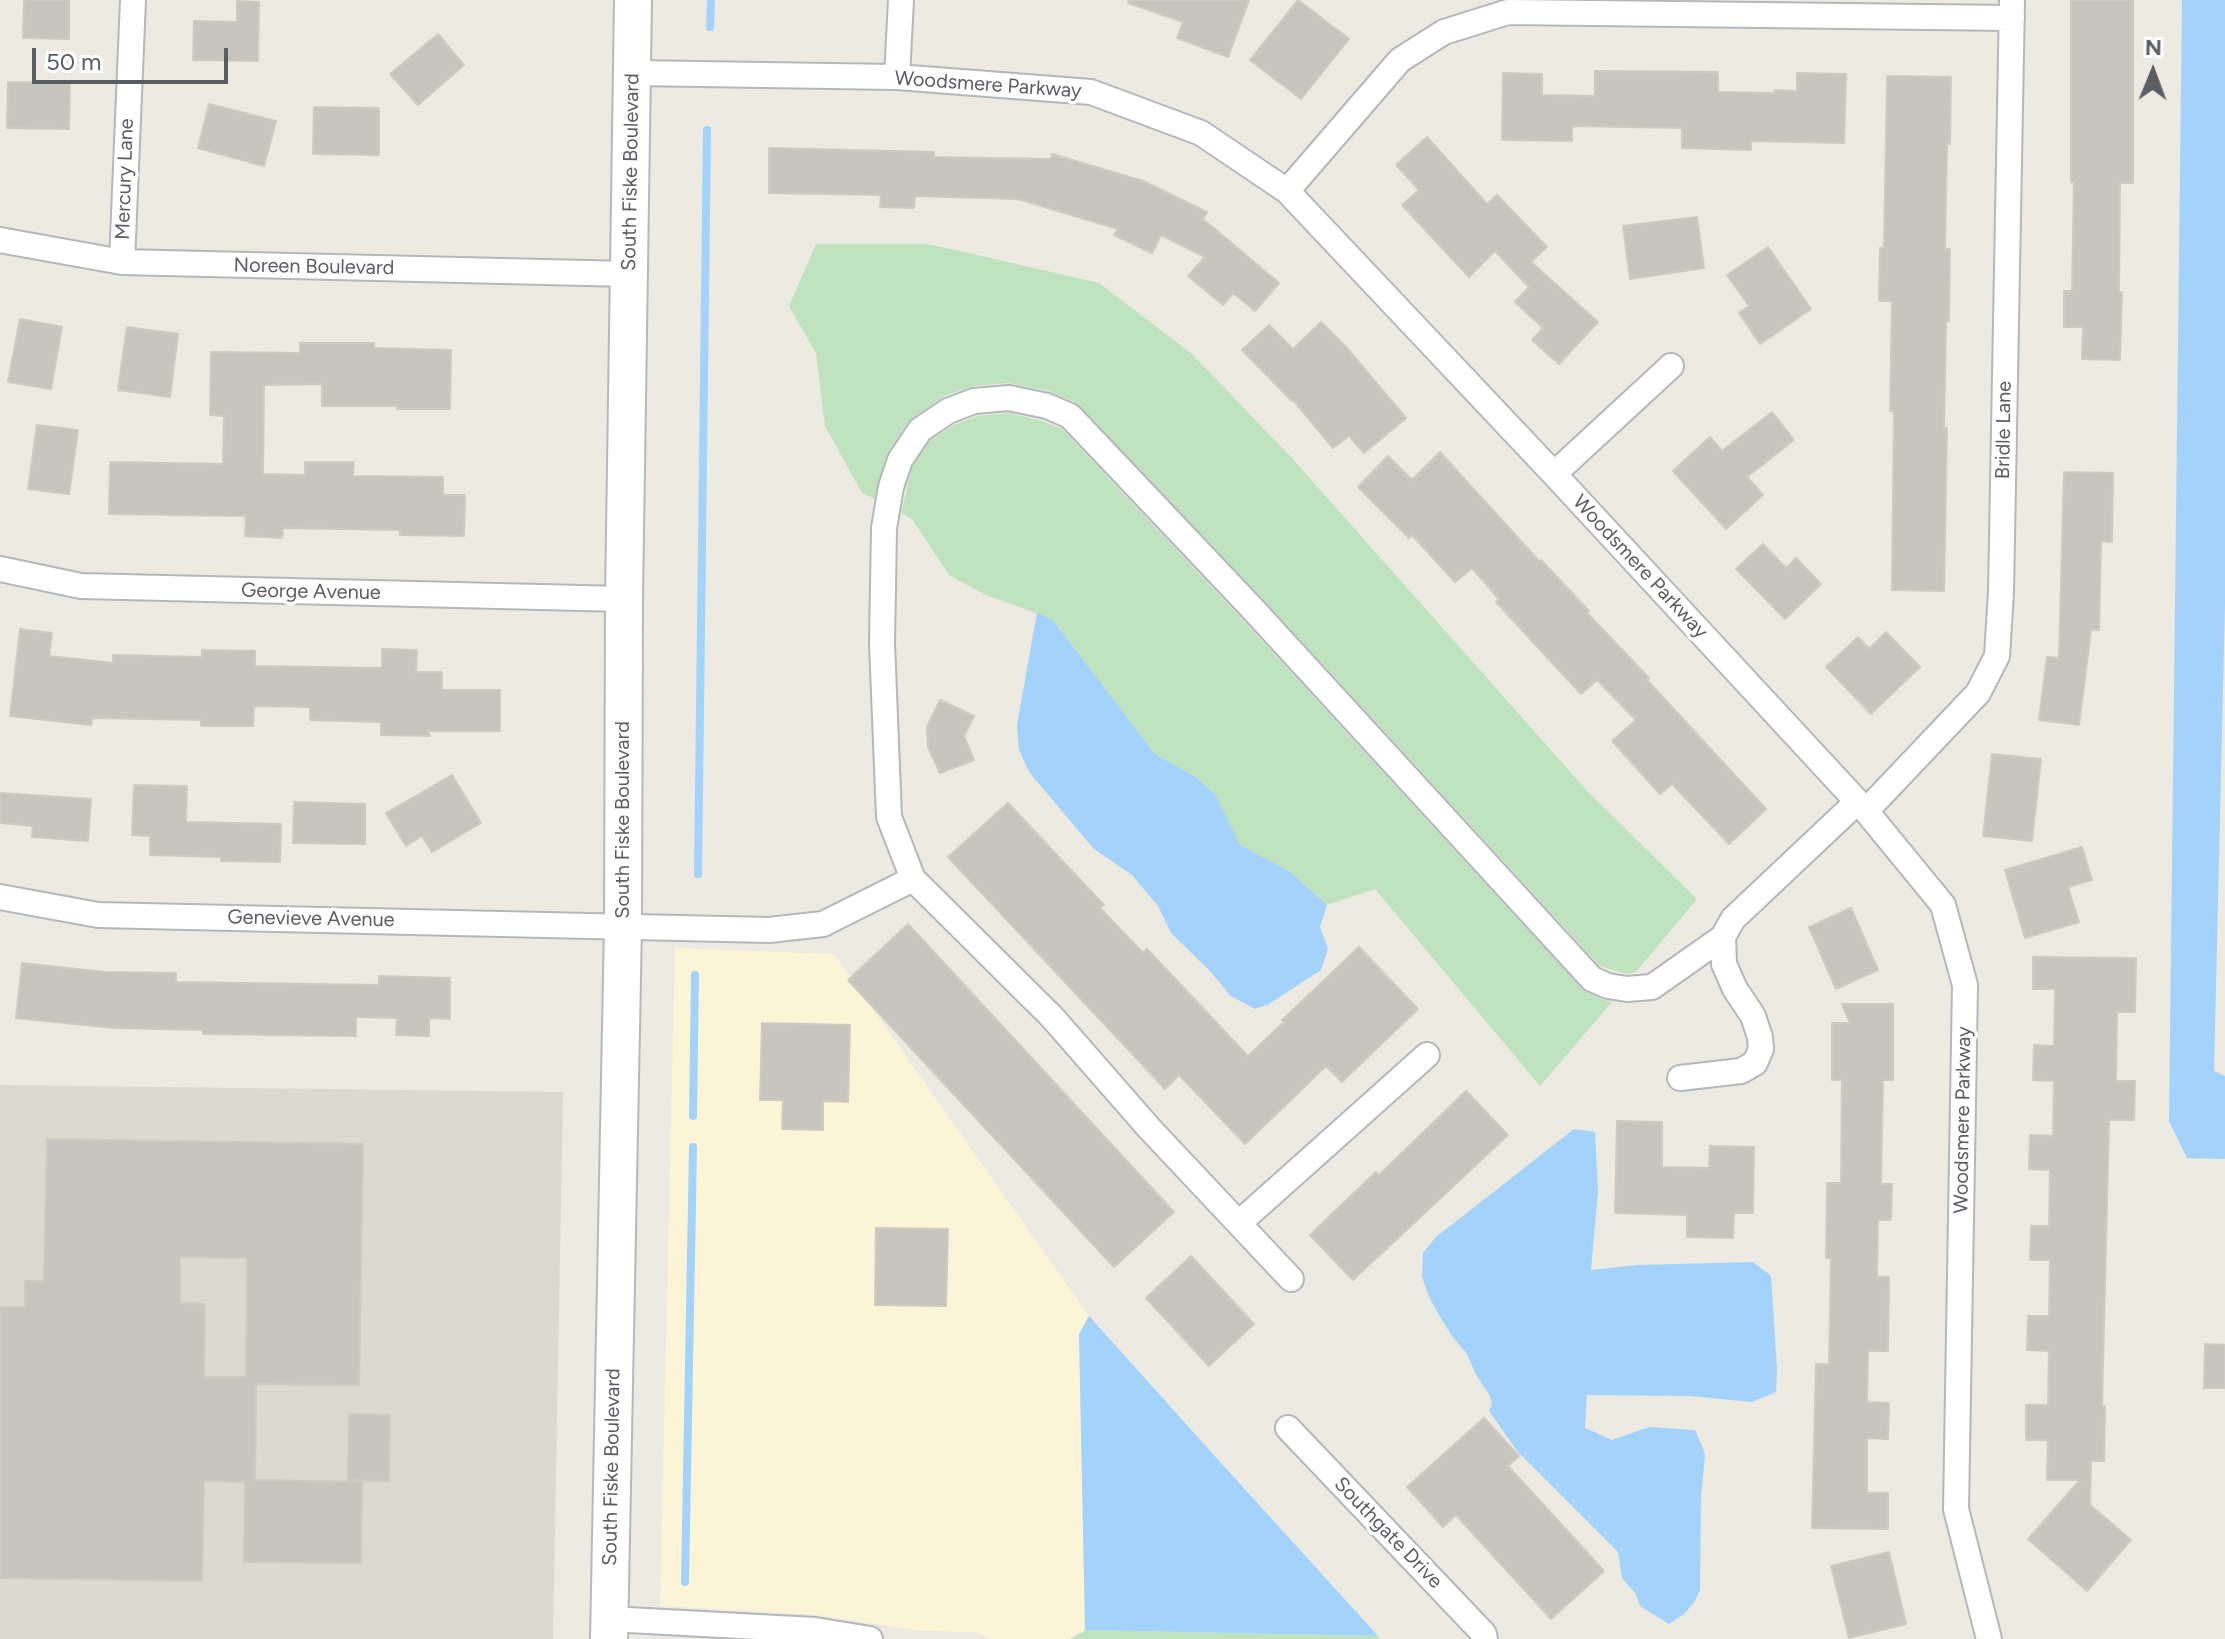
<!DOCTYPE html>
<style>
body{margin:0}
#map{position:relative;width:2225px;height:1639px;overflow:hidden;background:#eceae1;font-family:Figtree,sans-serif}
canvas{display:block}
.north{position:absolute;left:2113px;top:32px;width:80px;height:80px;-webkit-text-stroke:6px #fff;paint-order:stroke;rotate:1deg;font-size:22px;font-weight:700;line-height:32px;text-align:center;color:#5a5d61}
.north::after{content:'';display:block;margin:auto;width:28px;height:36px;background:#5a5d61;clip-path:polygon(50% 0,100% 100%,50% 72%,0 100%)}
.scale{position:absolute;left:32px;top:48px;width:196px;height:36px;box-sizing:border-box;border:4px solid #5a5d61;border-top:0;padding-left:10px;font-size:24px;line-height:28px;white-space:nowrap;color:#5a5d61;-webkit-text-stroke:6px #fff;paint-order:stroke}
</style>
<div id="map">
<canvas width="2225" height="1639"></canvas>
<div class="north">N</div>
<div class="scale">50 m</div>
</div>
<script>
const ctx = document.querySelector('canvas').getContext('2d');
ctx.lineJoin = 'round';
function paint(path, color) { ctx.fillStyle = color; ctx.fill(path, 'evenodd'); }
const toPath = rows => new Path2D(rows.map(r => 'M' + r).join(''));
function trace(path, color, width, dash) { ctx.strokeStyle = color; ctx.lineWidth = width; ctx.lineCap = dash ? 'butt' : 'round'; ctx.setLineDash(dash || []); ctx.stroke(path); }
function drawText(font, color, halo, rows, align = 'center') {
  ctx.font = font + ' Figtree,sans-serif'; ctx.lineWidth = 7; ctx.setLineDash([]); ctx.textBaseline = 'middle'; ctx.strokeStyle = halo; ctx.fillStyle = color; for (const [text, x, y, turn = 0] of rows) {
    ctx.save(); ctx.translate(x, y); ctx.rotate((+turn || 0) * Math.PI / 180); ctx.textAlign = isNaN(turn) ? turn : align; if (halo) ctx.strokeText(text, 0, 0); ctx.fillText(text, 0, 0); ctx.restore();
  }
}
const commercial = toPath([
 [675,948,834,954,1089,1316,1079,1334,1085,1630,1070,1639,992,1639,973,1632,923,1631,816,1615,660,1606]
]);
const education = toPath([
 [0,1085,563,1092,553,1639,0,1639]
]);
const green = toPath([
 [816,244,929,244,1099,283,1191,353,1290,456,1589,793,1697,899,1636,972,1627,974,1600,966,1259,595,1074,402,1049,391,1008,383,974,386,944,396,909,421,887,454,875,499,862,493,825,426,816,353,789,306],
 [1009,413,1042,421,1062,429,1240,617,1583,990,1604,1000,1612,1002,1540,1086,1375,889,1327,905,1289,871,1239,845,1215,794,1196,777,1155,754,1052,619,984,594,949,575,912,519,901,513,912,467,929,441,954,425,977,416],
 [1086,1630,1378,1636,1380,1639,1070,1639]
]);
const water = toPath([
 [2182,0,2225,0,2225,604,2214,1071,2225,1076,2225,1159,2187,1158,2169,1121],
 [1037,613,1052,619,1155,754,1196,777,1215,794,1240,845,1289,871,1327,905,1320,927,1328,949,1321,970,1269,1004,1255,1009,1231,996,1208,969,1171,933,1158,906,1132,875,1094,849,1029,772,1019,750,1017,725],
 [1574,1129,1595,1132,1598,1191,1591,1270,1638,1265,1753,1262,1771,1276,1777,1369,1776,1392,1752,1402,1690,1396,1587,1395,1585,1428,1612,1440,1649,1427,1695,1430,1703,1448,1705,1456,1701,1496,1700,1590,1695,1601,1684,1614,1669,1624,1640,1606,1636,1594,1622,1578,1618,1552,1518,1452,1489,1411,1492,1404,1490,1396,1476,1375,1467,1354,1452,1336,1442,1320,1429,1297,1422,1277,1423,1253,1436,1237],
 [1089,1316,1212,1453,1378,1636,1085,1630,1079,1334]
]);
const stream = toPath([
 [710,27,711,0],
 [698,874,707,130],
 [693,1116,695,975],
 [685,1582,693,1147]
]);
const building = toPath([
 [24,0,69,0,69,39,23,38,24,0],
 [1129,0,1249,0,1228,57,1177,38,1183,22,1128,3,1129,0],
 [1298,0,1349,39,1301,99,1250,60,1298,0],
 [2071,0,2133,0,2133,183,2120,183,2119,292,2122,292,2120,360,2082,359,2083,327,2064,327,2064,291,2072,291,2074,182,2071,182,2071,0],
 [237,1,259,2,258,61,193,60,194,21,237,22,237,1],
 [438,34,464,65,418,105,390,74,438,34],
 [1595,71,1718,72,1718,92,1775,93,1775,90,1797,91,1797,73,1846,74,1844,143,1751,141,1751,150,1682,148,1682,128,1572,126,1572,141,1502,140,1503,73,1542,74,1542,95,1595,96,1595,71],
 [1887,76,1951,77,1950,144,1947,143,1945,249,1950,249,1949,321,1946,321,1944,428,1947,428,1944,591,1892,590,1894,411,1890,411,1892,301,1879,301,1880,248,1884,248,1887,76],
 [8,82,70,83,69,129,7,128,8,82],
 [209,104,276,121,264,166,198,148,209,104],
 [314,107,379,108,379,155,313,154,314,107],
 [1427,137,1487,204,1497,195,1547,247,1531,262,1598,322,1559,364,1532,340,1543,328,1515,302,1529,287,1495,251,1469,277,1402,205,1419,190,1396,165,1427,137],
 [769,148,934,152,934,157,1051,159,1052,154,1143,181,1207,212,1203,219,1279,283,1255,311,1233,293,1223,305,1188,276,1205,257,1161,235,1152,253,1114,235,1118,229,1018,199,915,196,914,208,880,207,881,195,769,193,769,148],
 [1697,217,1704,268,1630,279,1623,226,1697,217],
 [1768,247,1811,309,1760,344,1739,313,1749,306,1727,275,1768,247],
 [20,319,62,327,51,389,8,382,20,319],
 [1321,322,1346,347,1406,418,1364,453,1349,436,1333,448,1293,400,1292,401,1242,350,1269,325,1293,349,1321,322],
 [127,327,178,334,170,397,118,390,127,327],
 [300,343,374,343,374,348,451,350,450,409,397,409,397,406,322,406,322,384,264,385,263,474,305,475,305,462,354,462,353,476,443,477,443,495,465,495,464,536,400,535,400,530,283,528,282,538,245,536,246,516,109,514,110,462,223,464,224,416,210,415,211,352,300,353,300,343],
 [1772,412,1794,440,1747,477,1763,495,1726,529,1673,471,1710,437,1722,451,1772,412],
 [37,425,78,430,69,494,28,489,37,425],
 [1440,452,1540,562,1541,560,1589,611,1587,613,1649,678,1647,680,1766,809,1729,844,1672,784,1660,794,1612,741,1636,720,1597,680,1581,694,1496,602,1499,599,1472,568,1455,582,1412,535,1409,538,1358,487,1388,456,1412,480,1440,452],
 [2064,472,2113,473,2112,542,2101,541,2099,630,2091,630,2079,725,2039,720,2047,657,2059,658,2064,472],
 [1763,544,1786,568,1796,558,1821,584,1785,619,1736,569,1763,544],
 [20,629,52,633,49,656,113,663,113,655,202,657,202,650,255,651,255,666,382,668,382,649,417,650,416,672,442,672,442,690,500,690,500,731,427,731,430,736,381,735,381,722,310,720,310,707,254,706,253,726,201,726,201,720,92,718,91,725,10,716,20,629],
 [1886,632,1920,667,1871,714,1826,667,1858,637,1869,649,1886,632],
 [940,700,974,716,964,736,974,760,940,773,928,747,927,727,940,700],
 [1992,754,2041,759,2032,841,1983,836,1992,754],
 [452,775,481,823,432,852,422,836,406,846,386,813,452,775],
 [134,785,187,786,186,822,281,824,280,862,221,861,221,857,150,855,150,836,132,835,134,785],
 [0,793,91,799,88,841,32,837,33,826,0,823,0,793],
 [294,802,365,804,365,844,293,843,294,802],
 [1008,803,1104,905,1100,908,1143,953,1147,949,1248,1056,1284,1022,1282,1020,1359,947,1418,1009,1342,1082,1326,1066,1245,1144,1179,1075,1165,1089,948,857,1008,803],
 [2082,847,2092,880,2068,887,2079,922,2025,938,2005,870,2082,847],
 [1851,908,1878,970,1836,989,1809,927,1851,908],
 [908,924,1174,1212,1114,1267,848,980,908,924],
 [2033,957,2136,958,2135,1012,2117,1012,2116,1081,2135,1081,2134,1120,2109,1120,2102,1406,2105,1406,2104,1461,2091,1461,2090,1505,2131,1540,2087,1591,2028,1539,2080,1480,2047,1480,2048,1440,2026,1440,2026,1405,2048,1405,2049,1351,2027,1350,2028,1316,2049,1316,2050,1260,2030,1260,2031,1226,2049,1226,2050,1170,2029,1169,2030,1135,2053,1136,2054,1081,2033,1080,2034,1045,2054,1046,2055,989,2033,989,2033,957],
 [22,963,105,972,176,973,176,982,379,985,379,976,450,978,450,1019,429,1018,429,1036,396,1035,397,1018,356,1017,356,1036,203,1034,203,1030,114,1028,16,1018,22,963],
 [1842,1004,1893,1004,1893,1080,1883,1080,1881,1184,1892,1184,1891,1220,1878,1220,1877,1277,1889,1277,1888,1351,1868,1351,1867,1402,1889,1403,1888,1439,1867,1438,1867,1493,1888,1493,1888,1529,1812,1528,1816,1364,1829,1364,1831,1258,1826,1258,1827,1183,1841,1183,1842,1080,1832,1080,1832,1023,1850,1023,1842,1004],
 [762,1023,850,1025,848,1102,823,1101,823,1130,782,1129,783,1100,760,1100,762,1023],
 [1466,1091,1508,1135,1353,1280,1310,1235,1376,1172,1379,1175,1466,1091],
 [1617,1121,1662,1122,1662,1167,1709,1168,1710,1146,1754,1147,1753,1213,1734,1213,1733,1238,1687,1237,1687,1215,1615,1213,1617,1121],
 [47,1139,363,1144,359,1385,256,1384,255,1480,362,1482,361,1563,244,1562,245,1482,204,1481,202,1581,0,1578,0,1307,25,1307,25,1281,44,1281,47,1139],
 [180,1257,247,1258,246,1377,204,1377,205,1304,180,1303,180,1257],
 [876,1228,948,1229,946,1306,875,1305,876,1228],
 [1191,1256,1254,1324,1209,1366,1146,1298,1191,1256],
 [2205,1344,2225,1345,2225,1388,2204,1388,2205,1344],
 [349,1414,390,1415,389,1481,348,1480,349,1414],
 [1484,1418,1519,1456,1508,1466,1604,1571,1551,1619,1456,1515,1443,1527,1407,1487,1484,1418],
 [1889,1552,1906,1624,1849,1638,1831,1566,1889,1552]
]);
const street = toPath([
 [633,73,897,77,1091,92,1201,133,1287,191,1554,474,1866,811,1943,905,1965,985,1956,1509,1989,1639],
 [897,77,901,0],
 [1287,191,1400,60,1444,32,1508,12,2012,18],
 [0,240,122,262,629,274],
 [122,262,133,0],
 [1554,474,1671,366],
 [0,569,81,586,624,599],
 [1866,811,1978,693,1997,656,2001,592,2012,0],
 [0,897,98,915,769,930,823,924,913,879],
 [1680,1078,1741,1071,1755,1063,1761,1049,1760,1037,1753,1016,1735,989,1724,964,1723,937,1733,919,1857,802],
 [1239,1223,1427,1055],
 [1291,1279,1149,1128,1052,1017,913,879,889,817,882,643,884,528,891,487,900,460,920,430,948,411,974,401,1009,398,1047,406,1070,416,1250,606,1592,979,1608,986,1627,989,1652,987,1723,937],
 [1288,1428,1484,1634,1485,1639],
 [609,1619,815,1630,870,1639]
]);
const secondary = toPath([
 [609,1639,623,926,624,599,633,0]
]);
const streetNames = [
 ["Woodsmere Parkway",988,85,4],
 ["South Fiske Boulevard",631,172,-89],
 ["Mercury Lane",125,179,-88],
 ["Noreen Boulevard",314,267,1],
 ["Bridle Lane",2004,430,-89],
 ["Woodsmere Parkway",1640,567,47],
 ["George Avenue",311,592,1],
 ["South Fiske Boulevard",623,820,-90],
 ["Genevieve Avenue",311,919,1],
 ["Woodsmere Parkway",1963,1120,-89],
 ["South Fiske Boulevard",612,1467,-89],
 ["Southgate Drive",1388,1533,46]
];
paint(commercial, '#fcf4d7');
paint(education, '#dcd9cf');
paint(green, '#bfe3bf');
paint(water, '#a3d3fa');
trace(stream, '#a3d3fa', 8);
paint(building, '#c8c4be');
trace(building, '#d0cbc0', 2);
trace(street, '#b4b7bb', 28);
trace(secondary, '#b5b8bd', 40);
trace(street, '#fff', 24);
trace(secondary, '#fff', 36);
drawText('20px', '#5a5d61', '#fff', streetNames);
</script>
